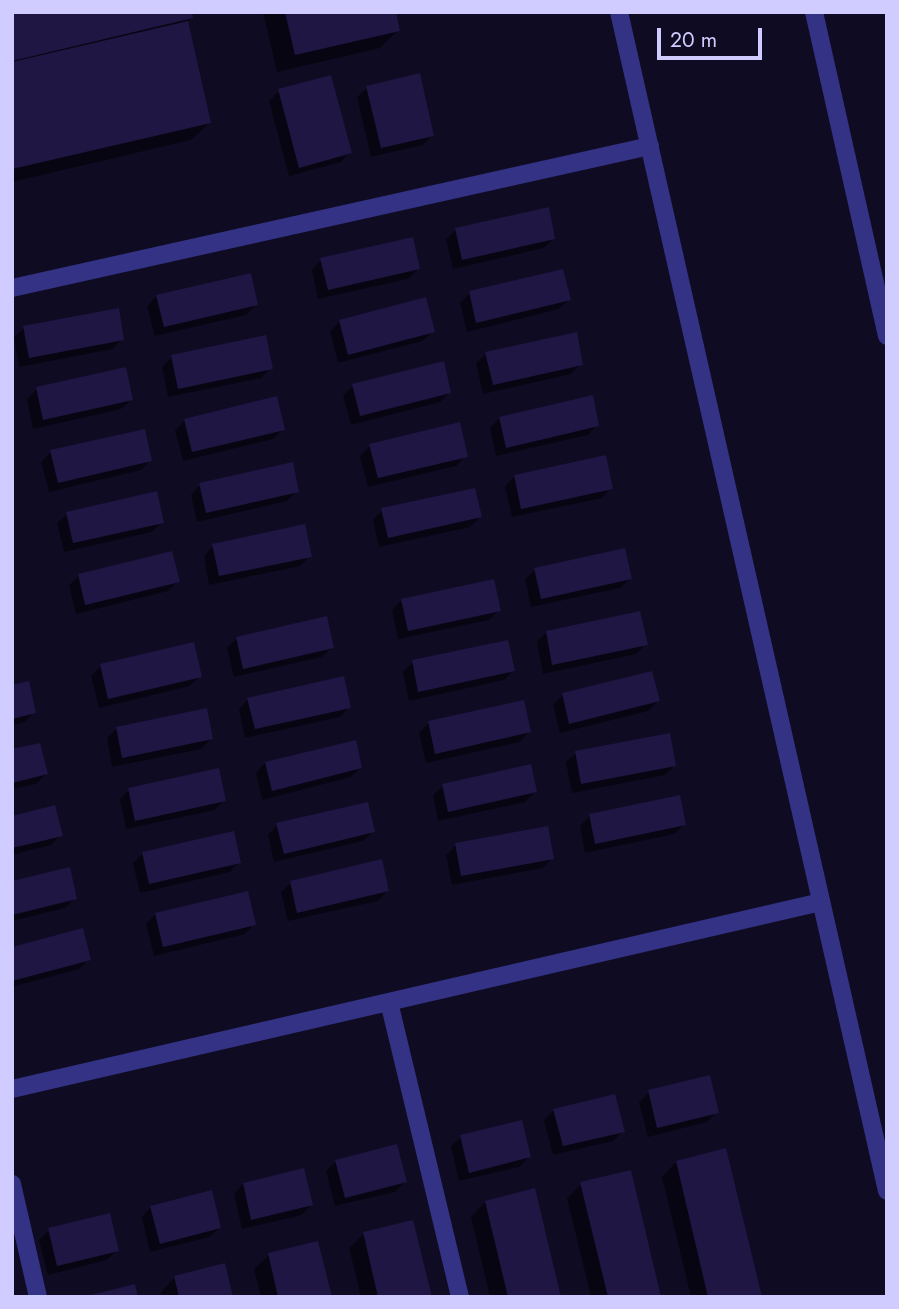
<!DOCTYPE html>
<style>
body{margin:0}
#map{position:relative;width:899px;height:1309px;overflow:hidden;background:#0f0b22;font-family:Jost,sans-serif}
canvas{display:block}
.frame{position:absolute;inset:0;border:14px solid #d1ccff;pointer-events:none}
.scale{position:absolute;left:657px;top:28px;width:105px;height:32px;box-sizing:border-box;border:4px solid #d1ccff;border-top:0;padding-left:9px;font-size:21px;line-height:24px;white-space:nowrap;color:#d1ccff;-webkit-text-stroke:5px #0f0b22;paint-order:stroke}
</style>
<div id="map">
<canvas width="899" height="1309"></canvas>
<div class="frame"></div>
<div class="scale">20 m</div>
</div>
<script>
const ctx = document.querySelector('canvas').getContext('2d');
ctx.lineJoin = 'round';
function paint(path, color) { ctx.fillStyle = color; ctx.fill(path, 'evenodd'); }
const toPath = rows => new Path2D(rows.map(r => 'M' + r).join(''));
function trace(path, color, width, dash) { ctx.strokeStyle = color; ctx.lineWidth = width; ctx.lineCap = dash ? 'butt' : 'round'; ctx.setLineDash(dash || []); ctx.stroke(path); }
const shadow = toPath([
 [12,12,191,18,187,22,210,122,191,140,12,182],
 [263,12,394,12,398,30,380,48,277,72],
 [367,88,433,135,423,145,371,157,357,97],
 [279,91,350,152,341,162,289,176,269,101],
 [456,230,553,239,544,248,453,269,446,239],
 [321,260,418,269,408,279,318,299,312,270],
 [470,293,569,300,559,309,467,332,460,303],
 [157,296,256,305,246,315,155,336,147,306],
 [340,321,433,331,423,341,338,363,330,331],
 [24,328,122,339,113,349,19,367,14,337],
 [486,354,581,364,571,374,483,394,476,363],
 [172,357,271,368,261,378,168,397,162,367],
 [353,386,449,393,440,402,351,425,343,396],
 [37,389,131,400,121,409,33,429,27,399],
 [500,418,597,425,588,435,496,456,490,428],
 [185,420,283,429,273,439,183,461,175,430],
 [370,446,466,456,456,466,368,487,360,456],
 [51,452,150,461,141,470,49,492,41,462],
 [515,476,611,488,602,498,512,517,505,486],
 [200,485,297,491,287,501,197,522,191,495],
 [382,510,480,517,470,527,379,547,373,520],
 [67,514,162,522,152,532,64,552,57,523],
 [213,546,310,556,300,566,209,585,204,556],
 [535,570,630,579,620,588,531,607,525,579],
 [79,576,178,581,168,591,76,614,69,585],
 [402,600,499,610,489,620,398,639,392,610],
 [546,633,646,644,636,654,543,674,537,642],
 [237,638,332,647,322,657,234,677,227,648],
 [413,662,513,671,504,680,409,701,403,672],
 [101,666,200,676,190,686,99,708,91,676],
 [12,687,34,712,25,722,12,725],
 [563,695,658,701,648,711,560,733,553,705],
 [248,699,349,707,340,717,245,738,239,709],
 [429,723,529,732,520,742,426,763,419,733],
 [116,729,211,739,201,749,112,767,107,738],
 [12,751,46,774,36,784,12,789],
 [576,753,674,766,665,775,572,793,566,762],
 [265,763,360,768,351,777,262,800,256,773],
 [443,786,535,792,525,802,438,821,433,795],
 [129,790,224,800,215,810,126,829,120,799],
 [590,816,684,825,674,834,585,853,580,826],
 [12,818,61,835,51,845,12,855],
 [277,825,373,832,363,841,274,862,268,835],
 [456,845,552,858,543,868,452,885,446,855],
 [143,853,239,862,230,872,140,893,133,863],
 [12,883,75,898,65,908,12,921],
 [291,883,387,891,378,901,288,921,281,892],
 [156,914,254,924,245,934,154,956,146,924],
 [12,949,89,959,79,969,12,987],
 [649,1092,717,1112,707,1122,648,1137,639,1102],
 [554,1110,623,1131,613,1141,553,1155,544,1120],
 [461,1137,529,1157,519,1167,459,1181,451,1146],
 [336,1161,405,1182,395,1192,335,1206,326,1171],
 [676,1162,760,1297,691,1297,662,1177],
 [243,1184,311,1205,302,1215,242,1229,234,1194],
 [581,1184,660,1297,591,1297,567,1198],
 [485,1202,559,1297,490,1297,471,1217],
 [151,1207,219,1228,210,1237,150,1252,142,1217],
 [49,1230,117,1250,107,1260,48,1275,39,1240],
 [364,1234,430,1297,361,1297,349,1248],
 [269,1255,330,1297,261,1297,254,1269],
 [175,1277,231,1297,162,1297,161,1292]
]);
const building = toPath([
 [12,12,192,12,193,18,12,61],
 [285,12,396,12,400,31,295,55],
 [188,21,211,123,12,169,12,62],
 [420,73,434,136,381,148,366,86],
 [331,75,352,153,299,168,278,89],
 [549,207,555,239,462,260,455,228],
 [413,237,420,269,328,290,320,258],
 [563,269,571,300,476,323,469,291],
 [251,273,258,305,164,327,156,295],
 [426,297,435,332,348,355,339,320],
 [119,308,124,340,29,358,23,326],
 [577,332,583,365,493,385,485,352],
 [266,335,273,369,178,389,171,355],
 [444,361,451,393,360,416,352,384],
 [126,367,133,400,43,420,36,387],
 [593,395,599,426,506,448,499,417],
 [277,396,285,430,192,452,184,419],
 [460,422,468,457,378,478,369,444],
 [145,429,152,461,58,483,50,450],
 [606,455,613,489,521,509,514,475],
 [293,462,299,492,206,513,199,483],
 [475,488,482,517,388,538,381,508],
 [157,491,164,523,73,543,66,512],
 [305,524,312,557,219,576,212,544],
 [625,548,632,579,541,599,534,568],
 [172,551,180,582,85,605,78,574],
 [494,579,501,611,408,631,401,599],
 [640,611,648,645,552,665,546,631],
 [327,616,334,648,243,669,236,637],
 [508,640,515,671,418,692,412,660],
 [194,642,202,677,108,699,100,664],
 [652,671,660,701,569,724,562,693],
 [344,676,351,708,255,729,247,698],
 [29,681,36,713,12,719,12,685],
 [524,700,531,732,435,754,428,721],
 [207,708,213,739,122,758,116,727],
 [670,733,676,766,581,784,575,751],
 [356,740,362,768,272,791,265,762],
 [40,743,48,774,12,783,12,749],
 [531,764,537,792,448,812,442,784],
 [219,768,226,801,135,821,128,788],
 [680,795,686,825,595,844,589,814],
 [368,802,375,832,284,854,276,823],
 [55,805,63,836,12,848,12,816],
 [548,826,554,859,461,876,455,843],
 [234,831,241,863,149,884,142,852],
 [382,859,389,891,297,913,290,881],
 [70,867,77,899,12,915,12,881],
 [248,891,256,925,163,947,155,913],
 [83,928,91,960,12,981,12,947],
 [710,1075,719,1113,657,1128,648,1090],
 [615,1094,625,1132,563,1146,553,1109],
 [522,1120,531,1157,469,1173,460,1135],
 [397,1144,407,1182,345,1198,335,1160],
 [726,1148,762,1297,708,1297,676,1161],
 [304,1168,313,1205,251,1220,243,1183],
 [631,1170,661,1297,608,1297,580,1182],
 [535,1188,561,1297,508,1297,485,1201],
 [212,1190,221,1228,160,1244,150,1206],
 [110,1213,119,1251,57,1266,48,1228],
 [413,1220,432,1297,378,1297,363,1232],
 [318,1241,332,1297,278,1297,268,1253],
 [225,1263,233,1297,179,1297,174,1276],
 [135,1284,138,1297,87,1297,87,1296]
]);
const lane = toPath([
 [814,12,887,336],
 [12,288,650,146],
 [389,1002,460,1297],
 [12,1089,821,902],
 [12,1184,38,1297]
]);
const street = toPath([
 [619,12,887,1191]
]);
paint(shadow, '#0007');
paint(building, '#1f1644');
trace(lane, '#343285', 18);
trace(street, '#343285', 18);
</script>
